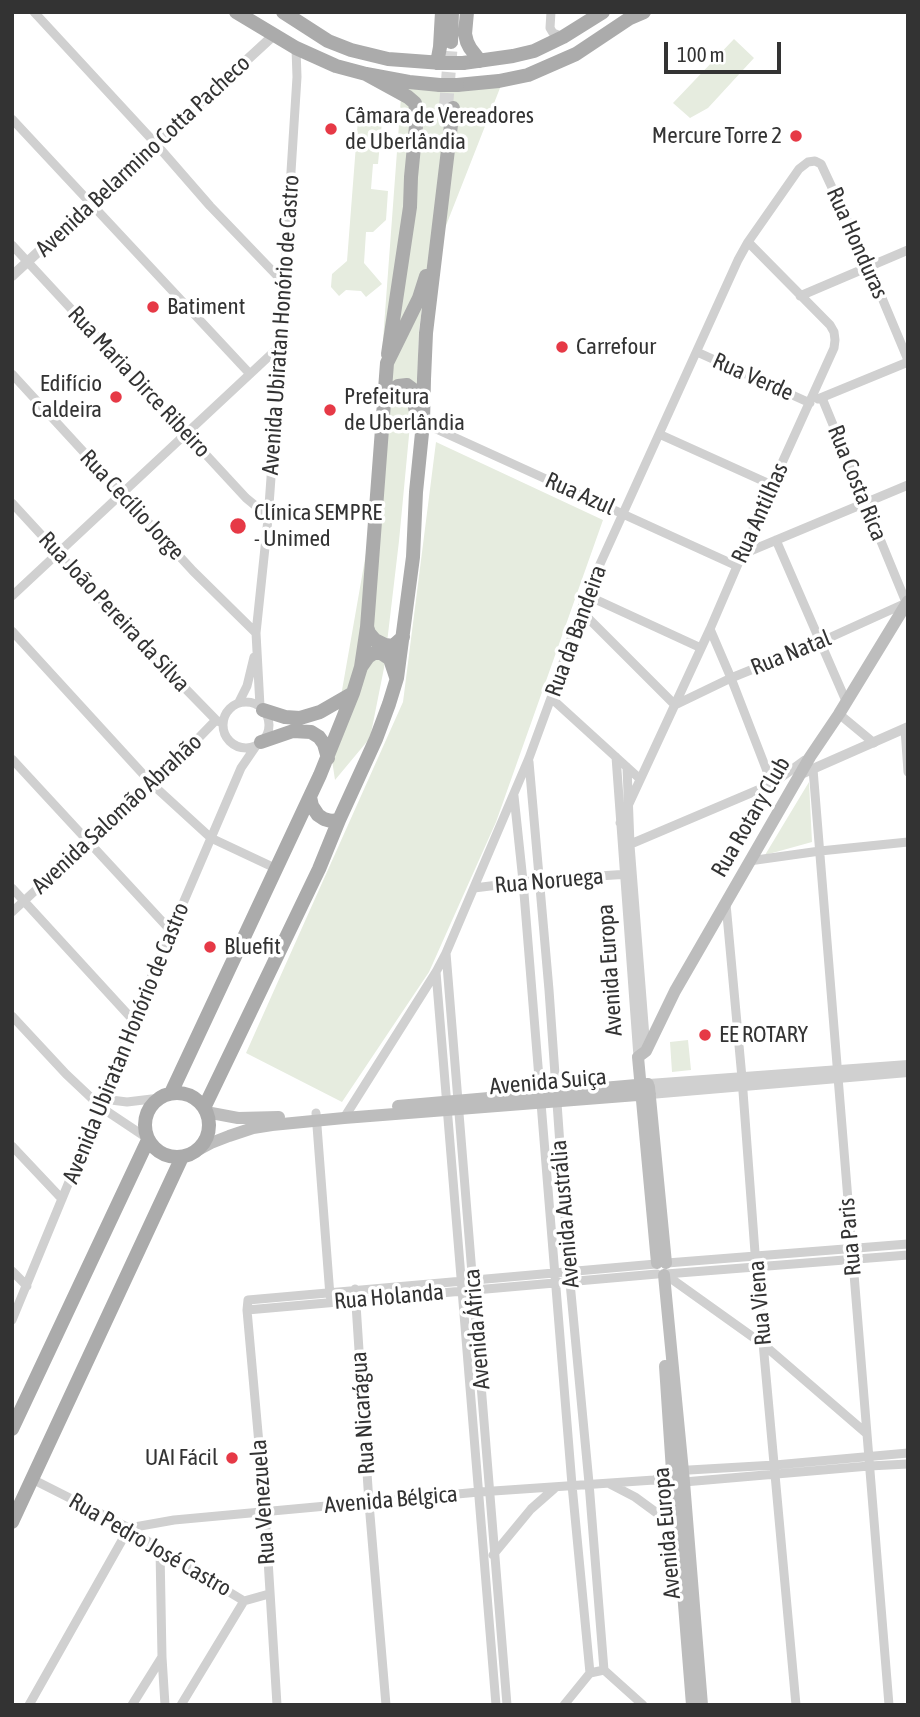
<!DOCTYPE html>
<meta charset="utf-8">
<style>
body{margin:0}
#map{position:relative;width:920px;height:1717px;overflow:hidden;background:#fff;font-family:"Asap Condensed",sans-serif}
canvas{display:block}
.frame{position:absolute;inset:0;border:14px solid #333;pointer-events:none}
.scale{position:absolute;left:664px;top:42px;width:117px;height:32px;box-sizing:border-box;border:4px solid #333;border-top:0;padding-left:9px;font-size:21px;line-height:24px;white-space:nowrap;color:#333;-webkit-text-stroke:5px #fff;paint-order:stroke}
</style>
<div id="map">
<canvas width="920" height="1717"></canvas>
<div class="frame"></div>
<div class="scale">100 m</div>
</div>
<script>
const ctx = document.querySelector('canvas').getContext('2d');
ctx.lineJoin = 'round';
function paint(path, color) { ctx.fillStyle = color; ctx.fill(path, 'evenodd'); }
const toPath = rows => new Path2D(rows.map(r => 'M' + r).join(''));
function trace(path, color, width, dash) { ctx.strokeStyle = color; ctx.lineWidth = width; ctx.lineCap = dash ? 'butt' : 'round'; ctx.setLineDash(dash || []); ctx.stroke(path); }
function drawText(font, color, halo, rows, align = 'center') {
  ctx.font = font + ' "Asap Condensed",sans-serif'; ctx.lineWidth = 7; ctx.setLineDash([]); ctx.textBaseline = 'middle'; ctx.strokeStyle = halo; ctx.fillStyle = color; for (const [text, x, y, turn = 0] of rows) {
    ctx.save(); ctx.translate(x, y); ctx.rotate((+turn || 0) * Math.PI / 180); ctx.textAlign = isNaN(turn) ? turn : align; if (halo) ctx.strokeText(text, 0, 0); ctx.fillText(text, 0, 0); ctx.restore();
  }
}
const green = toPath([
 [734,39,754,58,708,108,690,118,673,103],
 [402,84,500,88,427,274,419,330,417,393,413,393,399,541,384,668,370,738,335,780,331,753,368,542],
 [358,119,382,121,378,164,373,164,371,189,388,191,386,220,373,232,366,232,364,263,382,284,366,297,361,291,346,290,339,296,331,287,332,274,347,261],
 [436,442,603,520,496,822,429,972,342,1102,246,1053,403,702],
 [809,782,812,842,765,855],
 [688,1040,691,1070,672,1072,670,1042]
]);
const primaryTunnel = toPath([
 [446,107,451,42]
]);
const minor = toPath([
 [34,12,156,144,210,206,284,283],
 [551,12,550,28,553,33,563,37],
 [12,119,250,374],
 [12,245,246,498,268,516],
 [800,296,908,250],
 [697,352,810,403],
 [12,374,193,571,256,633],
 [822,398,908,607],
 [818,399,908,362],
 [423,423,737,566],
 [659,434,772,485],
 [12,503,140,642,216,720],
 [776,540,846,701],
 [743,554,908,485],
 [586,595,701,648],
 [12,596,280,346],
 [580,610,675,705,731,678,820,642,906,603],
 [710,629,731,678,772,784],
 [12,631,153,785,211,838,277,869],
 [551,698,640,779],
 '223 725a23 23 0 1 1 46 0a23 23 0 1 1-46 0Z',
 [239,702,247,686,254,657],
 [260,706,256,633,268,519,276,409,297,77,296,48],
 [839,714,874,743],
 [905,729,908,772],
 [616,757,638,1057],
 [12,759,171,931],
 [529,762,549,990,569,1272,589,1483,604,1670],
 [627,767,630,845,646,1050],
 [813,769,889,1705],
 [514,796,523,881,572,1485,590,1673],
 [620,823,710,629,772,485,834,348,835,340,834,332,830,325,748,242],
 [626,846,772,784,805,760],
 [749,861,820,851,908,842],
 [12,888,133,1020],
 [474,888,539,880,629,874],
 [726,904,742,1078,756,1266,796,1705],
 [12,912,89,841,153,785,216,720,222,723],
 [446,953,507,1705],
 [436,972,496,1705],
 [12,1016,66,1074,102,1108,147,1138],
 [103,1099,127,1102,160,1098],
 [316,1113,330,1296],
 [344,1118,436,972,446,953,529,758,551,698,586,595,738,260,748,242,799,169,808,162,815,161,821,164,869,267,908,360],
 [12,1146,62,1199],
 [667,1263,908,1244],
 [12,1271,27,1286],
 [666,1274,908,1255],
 [666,1275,764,1345,866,1433],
 [355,1289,369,1503,386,1705],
 [247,1310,657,1274],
 [12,1320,85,1143,105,1099,133,1020,241,768,256,746],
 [32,1479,129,1528,160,1550,244,1601,269,1594],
 [654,1480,672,1471,775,1465,908,1453],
 [610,1484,635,1497,680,1530],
 [129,1528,174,1520,479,1492,654,1480,673,1483,684,1482,869,1466,908,1464],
 [160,1550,162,1657,165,1705],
 [493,1555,531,1509,556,1487],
 [29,1705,129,1528],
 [132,1705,162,1657],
 [181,1705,244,1601],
 [277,1705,265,1511,247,1310,248,1300,656,1264],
 [564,1705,590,1673,604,1670,643,1705]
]);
const tertiary = toPath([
 [12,276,274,35],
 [799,775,908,727],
 [649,1084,908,1065],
 [650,1094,908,1072]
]);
const secondary = toPath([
 [649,1087,666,1263],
 [398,1106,648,1084],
 [206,1112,238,1118,279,1117],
 [196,1151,211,1143,229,1136,253,1128,272,1125,344,1118,650,1094],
 [657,1263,638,1057,646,1051,675,991,810,757,839,714,908,601],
 [664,1275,684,1482,702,1705],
 [665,1366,672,1471,678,1529,692,1705]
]);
const primary = toPath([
 [236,12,296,48,336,66,366,74,409,82,440,85],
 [283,12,328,41,351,50,388,59,442,63],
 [467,12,465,34,467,42,470,48,480,61],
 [451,42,452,12],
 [437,63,440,47,442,12],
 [463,63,513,56,534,51,563,37,603,12],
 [366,74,408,97,415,103,417,116,411,177,410,207,388,354],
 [457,85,499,81,528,75,576,54,630,18,644,12],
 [385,396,398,386,407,385,415,391,415,408],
 [367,627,369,633,375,640,385,645,393,646,403,637],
 [361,667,368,657,374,653,381,653,390,659,396,677],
 [263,710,285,717,300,718,320,712,353,693],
 [261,742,293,731,311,732,319,737,324,744,328,758],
 [310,797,312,806,318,815,324,819,331,821,339,820],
 '145 1125a32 32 0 1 1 64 0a32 32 0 1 1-64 0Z',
 [171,1093,320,775,353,693,361,667,367,627,387,363,419,298,426,276],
 [204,1108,319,869,339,820,376,739,389,704,397,678,413,557,416,492,423,423,424,379,426,333,453,108],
 [12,1429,148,1140],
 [12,1522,182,1157]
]);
const primaryBridge = toPath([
 [442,63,463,63],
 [440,85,457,85]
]);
const markers = [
 [331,129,7,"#e63946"],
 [796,136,7,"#e63946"],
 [153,307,7,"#e63946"],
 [562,347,7,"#e63946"],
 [116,397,7,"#e63946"],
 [330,410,7,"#e63946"],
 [238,526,9,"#e63946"],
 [210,947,7,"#e63946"],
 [705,1035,7,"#e63946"],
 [232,1458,7,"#e63946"]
];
const poiNames = [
 ["Câmara de Vereadores",345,116],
 ["de Uberlândia",345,142],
 ["Mercure Torre 2",782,136,"right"],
 ["Batiment",167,307],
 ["Carrefour",576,347],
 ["Edifício",102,384,"right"],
 ["Caldeira",102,410,"right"],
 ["Prefeitura",344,397],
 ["de Uberlândia",344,423],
 ["Clínica SEMPRE",254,513],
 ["- Unimed",254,539],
 ["Bluefit",224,947],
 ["EE ROTARY",719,1035],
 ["UAI Fácil",218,1458,"right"]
];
const streetNames = [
 ["Avenida Belarmino Cotta Pacheco",143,156,-43],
 ["Rua Honduras",857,243,66],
 ["Avenida Ubiratan Honório de Castro",281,325,-86],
 ["Rua Verde",753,377,24],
 ["Rua Maria Dirce Ribeiro",139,382,47],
 ["Rua Costa Rica",857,483,68],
 ["Rua Azul",580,494,24],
 ["Rua Cecílio Jorge",132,505,47],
 ["Rua Antilhas",760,513,-66],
 ["Rua João Pereira da Silva",114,612,47],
 ["Rua da Bandeira",576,631,-70],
 ["Rua Natal",791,653,-22],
 ["Avenida Salomão Abrahão",117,814,-43],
 ["Rua Rotary Club",751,817,-60],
 ["Rua Noruega",549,881,-5],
 ["Avenida Europa",610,970,-94],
 ["Avenida Ubiratan Honório de Castro",126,1043,-68],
 ["Avenida Suiça",548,1082,-5],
 ["Avenida Austrália",565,1214,-95],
 ["Rua Paris",850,1237,-95],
 ["Rua Holanda",389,1297,-5],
 ["Rua Viena",760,1303,-95],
 ["Avenida África",477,1329,-95],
 ["Rua Nicarágua",363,1413,-94],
 ["Avenida Bélgica",391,1500,-5],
 ["Rua Venezuela",263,1502,-94],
 ["Avenida Europa",667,1533,-95],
 ["Rua Pedro José Castro",150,1545,30]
];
paint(green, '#e6ecdf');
trace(primaryTunnel, '#d6d6d6', 14, [14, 7]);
trace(minor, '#d0d0d0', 9);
trace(tertiary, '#d0d0d0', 10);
trace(secondary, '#bdbdbd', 12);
trace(primary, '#ababab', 14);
trace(primaryBridge, '#ababab', 14);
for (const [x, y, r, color] of markers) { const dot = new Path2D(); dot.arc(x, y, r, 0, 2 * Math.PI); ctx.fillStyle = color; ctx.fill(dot); trace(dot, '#fff', 2.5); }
drawText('23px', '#333', '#fff', poiNames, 'left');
drawText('23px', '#333', '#fff', streetNames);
</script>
